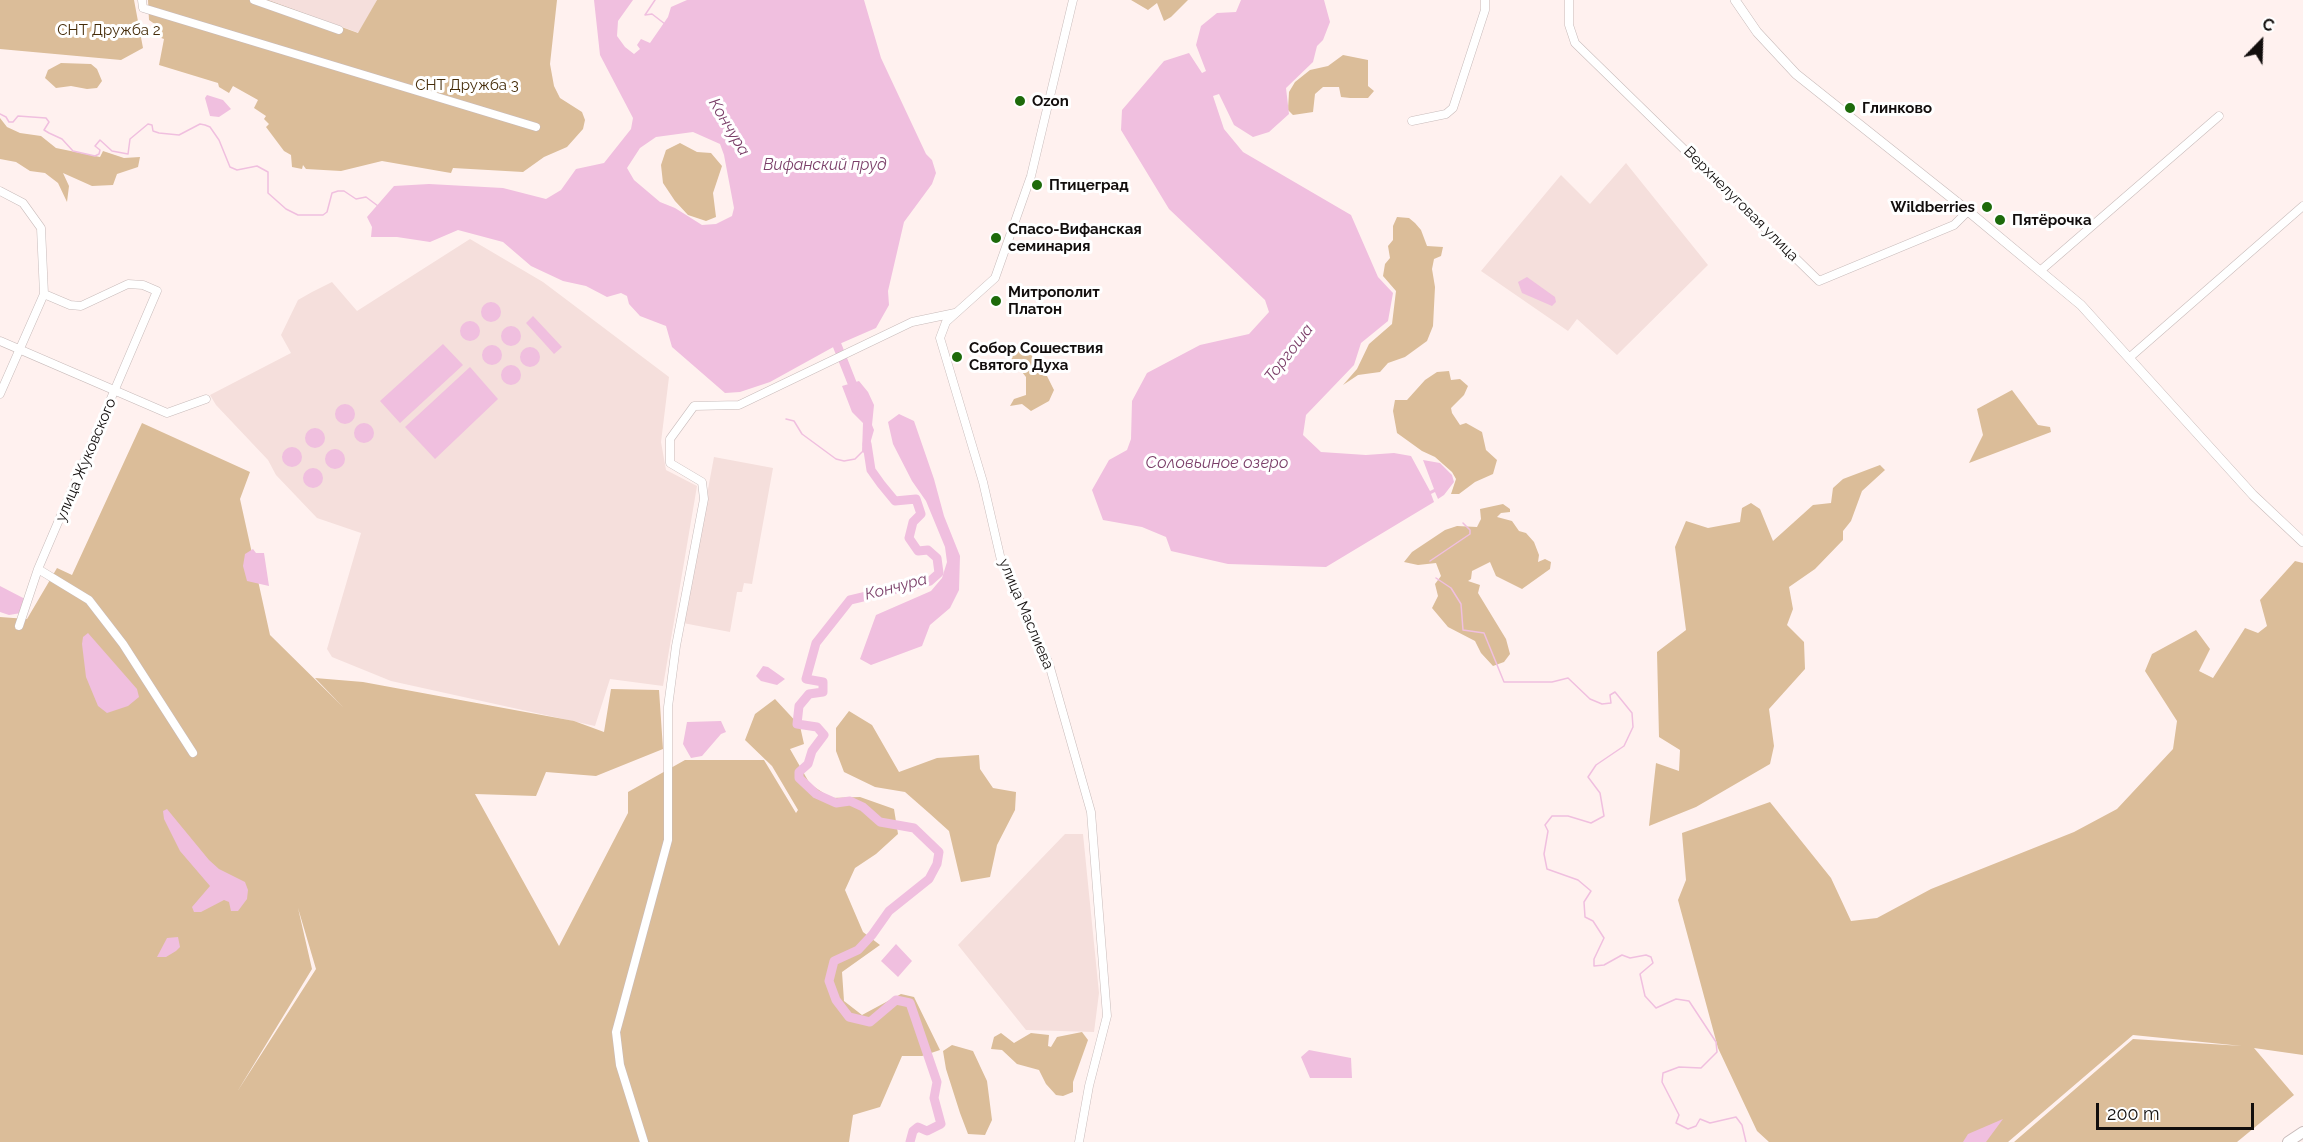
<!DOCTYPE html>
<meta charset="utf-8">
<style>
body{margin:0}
#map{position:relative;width:2303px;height:1142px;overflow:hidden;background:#fff1ef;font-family:Raleway,sans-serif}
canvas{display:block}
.north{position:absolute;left:2231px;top:12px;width:60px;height:60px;-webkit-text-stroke:4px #fff;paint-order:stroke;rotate:23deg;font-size:16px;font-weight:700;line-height:24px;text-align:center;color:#120e0d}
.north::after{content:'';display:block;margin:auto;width:21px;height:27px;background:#120e0d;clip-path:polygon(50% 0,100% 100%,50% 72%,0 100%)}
.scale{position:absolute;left:2096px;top:1103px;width:158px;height:27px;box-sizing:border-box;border:3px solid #120e0d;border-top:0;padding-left:8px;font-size:18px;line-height:21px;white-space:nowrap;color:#120e0d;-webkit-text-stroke:4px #fff;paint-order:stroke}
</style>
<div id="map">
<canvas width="2303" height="1142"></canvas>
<div class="north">С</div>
<div class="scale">200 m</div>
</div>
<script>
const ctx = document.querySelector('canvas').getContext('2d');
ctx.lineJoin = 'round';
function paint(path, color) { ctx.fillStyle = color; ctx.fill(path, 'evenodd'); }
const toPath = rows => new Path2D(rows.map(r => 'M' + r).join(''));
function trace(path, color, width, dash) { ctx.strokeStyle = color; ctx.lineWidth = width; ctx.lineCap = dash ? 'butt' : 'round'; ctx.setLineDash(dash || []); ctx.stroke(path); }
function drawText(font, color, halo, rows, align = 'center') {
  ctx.font = font + ' Raleway,sans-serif'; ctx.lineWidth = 6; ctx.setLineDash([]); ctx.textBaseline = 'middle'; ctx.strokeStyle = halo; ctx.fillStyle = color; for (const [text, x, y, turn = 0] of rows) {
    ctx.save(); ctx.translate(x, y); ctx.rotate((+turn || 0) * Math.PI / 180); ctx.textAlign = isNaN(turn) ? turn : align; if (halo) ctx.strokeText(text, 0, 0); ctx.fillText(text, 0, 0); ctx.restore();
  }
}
const built = toPath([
 [268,0,377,0,359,33],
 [1626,163,1708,265,1617,355,1577,319,1568,331,1481,271,1561,175,1590,204],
 [470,239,543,282,669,377,661,442,666,470,697,486,663,686,610,679,595,726,391,681,332,657,327,649,361,533,317,518,276,475,268,460,216,405,210,395,291,353,281,335,298,300,312,292,332,282,357,311],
 [714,457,773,468,752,584,744,583,742,592,737,592,730,632,683,623],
 [1065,834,1083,834,1099,993,1094,1032,1026,1030,958,945]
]);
const green = toPath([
 [0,0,134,0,143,48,121,60,0,49],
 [148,0,268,0,358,33,377,0,557,0,550,64,554,86,560,98,582,112,585,120,583,129,567,147,544,157,523,172,453,168,451,173,445,172,382,161,341,171,306,169,303,165,302,169,292,167,291,155,284,151,266,127,269,124,264,119,266,116,254,108,258,100,233,86,229,93,219,87,218,83,159,65,164,39,156,36,159,27,149,20],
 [1131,0,1188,0,1171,17,1164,21,1157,3,1148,10],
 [1343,55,1368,60,1368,86,1374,91,1368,98,1350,98,1341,97,1339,87,1323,87,1315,94,1313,112,1293,115,1288,110,1289,92,1295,82,1310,70,1328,66],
 [61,63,91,64,97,69,102,81,97,88,87,89,71,86,56,88,45,78,48,70],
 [0,118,7,127,20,133,41,136,56,148,100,157,103,151,124,158,140,157,138,167,117,174,113,185,92,186,63,173,69,186,67,202,58,183,45,173,30,171,16,162,0,159],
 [680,143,697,152,711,153,722,166,713,193,716,217,706,221,688,215,675,201,663,183,661,165,666,150],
 [1397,217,1409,218,1415,223,1421,230,1427,246,1443,247,1441,256,1434,259,1432,269,1435,287,1433,326,1427,341,1405,357,1388,363,1380,372,1358,375,1343,385,1357,369,1369,344,1392,324,1396,291,1383,276,1385,264,1390,258,1388,246,1393,240,1393,226],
 [1030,347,1035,369,1042,363,1048,367,1047,376,1054,390,1049,401,1031,411,1022,404,1010,406,1014,399,1026,395,1026,377,1008,354],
 [1449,371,1451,380,1460,379,1468,386,1464,395,1451,408,1452,413,1460,425,1466,423,1482,432,1486,450,1497,460,1493,474,1475,482,1459,494,1451,494,1456,479,1452,472,1435,457,1422,451,1397,433,1393,411,1395,400,1407,400,1425,380,1437,372],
 [2012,390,2038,425,2050,427,2051,432,1969,463,1983,435,1977,409],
 [142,423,250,472,240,499,270,635,343,707,315,678,363,682,574,721,604,732,611,689,659,690,663,749,596,776,546,772,536,796,475,794,559,946,628,813,628,792,685,760,764,760,796,813,798,810,772,766,745,740,755,714,775,699,800,726,804,744,790,749,810,784,831,798,860,797,894,809,898,834,876,854,855,868,845,890,863,932,880,945,842,972,844,1001,862,1015,901,994,914,997,940,1050,922,1056,902,1056,880,1107,853,1115,849,1142,0,1142,0,617,27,619,57,568,72,575],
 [298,908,316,969,237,1092,312,969],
 [1880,465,1885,470,1862,491,1851,521,1843,531,1843,540,1815,569,1789,587,1793,609,1787,625,1804,642,1805,669,1769,709,1774,746,1770,764,1696,807,1649,826,1656,763,1679,771,1680,750,1659,737,1657,652,1686,630,1675,547,1686,521,1708,528,1740,522,1742,508,1751,503,1760,509,1773,541,1813,505,1831,503,1833,488,1843,479],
 [1503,504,1510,509,1510,512,1501,513,1497,517,1512,521,1519,531,1526,533,1534,542,1539,555,1538,562,1545,559,1551,562,1550,569,1522,589,1496,576,1490,562,1472,571,1471,579,1468,581,1480,585,1478,593,1506,639,1510,654,1504,662,1493,666,1481,653,1475,641,1448,627,1432,608,1438,596,1435,584,1441,576,1436,563,1418,565,1404,562,1412,552,1445,530,1457,526,1477,527,1481,519,1480,509],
 [2295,561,2303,563,2303,1055,2254,1048,2294,1095,2237,1142,2014,1142,2133,1039,2242,1046,2133,1035,2008,1142,1769,1142,1757,1131,1718,1048,1678,900,1686,880,1682,833,1770,802,1831,878,1851,921,1877,918,1931,889,2074,832,2117,809,2173,749,2177,721,2145,671,2152,654,2196,630,2210,649,2199,671,2213,678,2245,628,2258,633,2267,626,2260,600],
 [849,711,872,725,899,772,937,758,979,755,980,769,993,788,1016,792,1015,810,997,845,990,877,961,882,949,831,929,813,905,792,875,787,844,772,836,751,836,728],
 [1082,1032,1088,1040,1073,1082,1073,1092,1063,1096,1056,1095,1046,1084,1039,1070,1017,1064,1002,1050,991,1049,994,1037,1001,1033,1014,1043,1031,1033,1049,1035,1048,1046,1051,1047,1057,1037],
 [952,1045,973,1051,987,1081,992,1120,985,1135,968,1134,960,1113,946,1069,943,1051]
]);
const water = toPath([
 [594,0,633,0,618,21,617,36,625,47,634,54,640,49,637,45,641,39,650,43,668,17,671,7,687,0,864,0,881,58,926,154,932,160,936,173,932,184,904,222,888,291,889,305,876,328,837,345,770,382,740,392,725,393,672,347,666,326,640,316,629,304,627,296,621,293,607,297,586,286,563,281,531,266,503,242,458,230,430,242,397,237,371,237,372,227,367,217,394,186,429,184,503,188,546,199,561,190,576,169,604,163,631,129,633,118,600,55],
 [693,132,720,144,724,155,734,208,732,216,716,224,702,225,675,208,660,202,634,180,627,168,640,148,656,137],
 [1241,0,1324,0,1330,22,1323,40,1317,46,1313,62,1286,88,1289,114,1269,132,1253,137,1234,125,1219,94,1213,96,1224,129,1243,152,1351,215,1378,277,1393,293,1388,321,1361,343,1354,365,1306,415,1303,435,1321,452,1366,455,1394,453,1411,456,1430,491,1434,489,1423,460,1440,463,1452,475,1454,482,1444,495,1438,499,1435,492,1431,494,1434,502,1326,567,1228,564,1171,551,1166,537,1142,527,1103,520,1092,490,1109,460,1127,450,1131,439,1132,401,1147,373,1200,345,1249,334,1269,312,1265,300,1169,209,1121,130,1122,110,1164,61,1189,53,1202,73,1206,71,1196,45,1201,26,1217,13,1236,12],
 [207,95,223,100,231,109,219,117,210,116,205,98],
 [1527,277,1555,297,1556,302,1552,306,1522,293,1518,282],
 '481 312a10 10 0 1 1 20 0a10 10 0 1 1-20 0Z',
 [533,316,562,347,554,354,526,323],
 '460 331a10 10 0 1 1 20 0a10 10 0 1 1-20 0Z',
 '501 336a10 10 0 1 1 20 0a10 10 0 1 1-20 0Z',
 [443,344,463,365,400,423,380,401],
 '482 355a10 10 0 1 1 20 0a10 10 0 1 1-20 0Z',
 '520 357a10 10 0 1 1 20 0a10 10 0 1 1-20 0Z',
 '501 375a10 10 0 1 1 20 0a10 10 0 1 1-20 0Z',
 [470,367,498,399,435,459,405,427],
 [859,381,868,392,874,405,872,425,874,430,867,454,862,452,863,423,852,412,842,386],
 '335 414a10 10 0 1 1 20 0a10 10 0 1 1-20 0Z',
 [899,414,914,421,934,479,944,516,960,556,959,590,950,608,930,625,922,646,871,665,860,659,876,615,931,591,942,578,947,562,945,547,926,501,912,481,893,444,888,422],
 '354 433a10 10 0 1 1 20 0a10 10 0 1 1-20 0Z',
 '305 438a10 10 0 1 1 20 0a10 10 0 1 1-20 0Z',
 '282 457a10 10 0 1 1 20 0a10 10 0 1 1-20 0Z',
 '325 459a10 10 0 1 1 20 0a10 10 0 1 1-20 0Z',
 '303 478a10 10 0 1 1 20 0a10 10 0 1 1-20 0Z',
 [253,549,256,553,264,553,269,586,247,581,243,566,245,554],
 [0,586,27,600,21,613,9,615,0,612],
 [88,633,137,689,139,697,128,706,107,713,98,706,86,677,82,644,83,637],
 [763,666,768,667,785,679,777,685,761,681,756,676],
 [721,721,726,732,721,734,702,756,691,758,683,744,687,722],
 [167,809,209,860,219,869,245,882,248,890,247,899,238,911,231,911,229,902,224,900,201,912,194,912,192,907,210,886,180,851,164,819,163,811],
 [178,937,180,947,176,951,166,957,157,957,167,938],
 [896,944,912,961,898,977,881,961],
 [1309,1050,1351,1058,1352,1078,1310,1078,1301,1057],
 [2003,1119,1986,1142,1963,1142,1968,1134]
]);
const stream = toPath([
 [655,0,645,15,652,14,665,24],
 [0,114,6,117,9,122,13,122,18,116,46,118,49,122,44,130,49,133,62,139,73,151,95,156,99,154,100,150,95,146,100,140,112,151,128,154,130,139,148,124,152,125,153,131,159,133,179,135,200,124,205,125,210,127,219,140,230,167,237,170,257,166,268,172,268,193,286,209,298,215,323,215,327,212,332,193,338,191,344,191,356,199,366,197,378,206],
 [786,419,794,421,802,434,836,459,844,461,855,459,862,452],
 [1430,561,1470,534,1470,530,1463,523],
 [1436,578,1451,588,1461,604,1463,630,1484,633,1504,682,1552,682,1568,678,1590,699,1602,704,1611,703,1610,695,1615,692,1632,713,1633,727,1624,746,1596,765,1588,777,1600,793,1604,816,1591,823,1568,816,1552,816,1545,825,1548,831,1544,854,1547,869,1578,880,1591,891,1584,902,1585,917,1593,921,1604,938,1594,959,1594,966,1604,965,1622,955,1630,958,1646,955,1651,957,1653,963,1640,974,1645,996,1656,1008,1676,999,1689,1001,1716,1042,1717,1052,1701,1068,1679,1067,1663,1073,1662,1082,1679,1115,1676,1123,1688,1129,1696,1126,1700,1119,1710,1123,1736,1117,1742,1125,1746,1142]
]);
const river = toPath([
 [837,345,856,393],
 [867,444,871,470,881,484,895,501,916,499,921,514,913,522,909,538,918,551,928,550,937,558,939,573,930,581,850,600,816,643,806,679,823,682,823,692,809,694,799,706,797,724,817,727,824,735,812,751,808,764,799,772,799,778,816,794,836,803,850,801,863,807,880,822,914,828,939,852,937,864,929,879,889,911,872,935,858,950,834,961,829,981,836,1000,849,1017,870,1022,896,1000,910,1003,937,1082,934,1098,941,1124,927,1131,918,1127,913,1131,910,1142]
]);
const minor = toPath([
 [142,0,143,8,536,127],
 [254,0,339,30],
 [1073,0,1031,176,995,278,946,322,940,338,983,482,1001,560,1049,664,1091,812,1107,1016,1089,1086,1079,1142],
 [1569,0,1569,25,1575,43,1819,281,1954,225,1968,211],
 [1412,121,1446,114,1453,108,1485,10,1485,0],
 [0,191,23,203,41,228,44,294,70,305,81,306,128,284,143,285,157,291,38,569,19,626],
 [2040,271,2219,116],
 [0,341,167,413,206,399],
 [2129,358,2303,206],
 [0,394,44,294],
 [38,569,89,600,123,644,193,753],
 [644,1142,620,1065,616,1032,668,840,668,707,676,646,704,499,702,482,670,463,670,439,694,406,739,405,912,322,955,313]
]);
const major = toPath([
 [1735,0,1757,32,1796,74,1968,211,2081,305,2253,495,2303,542]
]);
const highway = toPath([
 [2288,1142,2303,1132]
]);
const markers = [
 [1020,101,6,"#1d6a0a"],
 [1850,108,6,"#1d6a0a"],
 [1037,185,6,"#1d6a0a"],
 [1987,207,6,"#1d6a0a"],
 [2000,220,6,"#1d6a0a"],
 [996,238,6,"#1d6a0a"],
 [996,301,6,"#1d6a0a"],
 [957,357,6,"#1d6a0a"]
];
const parkNames = [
 ["СНТ Дружба 2",109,30],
 ["СНТ Дружба 3",467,85]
];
const poiNames = [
 ["Ozon",1032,101],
 ["Глинково",1862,108],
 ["Птицеград",1049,185],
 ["Wildberries",1975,207,"right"],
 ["Пятёрочка",2012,220],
 ["Спасо-Вифанская",1008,229],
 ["семинария",1008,246],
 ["Митрополит",1008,292],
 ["Платон",1008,309],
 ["Собор Сошествия",969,348],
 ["Святого Духа",969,365]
];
const streetNames = [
 ["Верхнелуговая улица",1741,204,45],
 ["улица Жуковского",86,460,-67],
 ["улица Маслиева",1026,614,67]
];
const waterNames = [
 ["Кончура",729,127,59],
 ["Вифанский пруд",825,165],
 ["Торгоша",1289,353,-52],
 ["Соловьиное озеро",1217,463],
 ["Кончура",896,587,-15]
];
paint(built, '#f5dfdc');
paint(green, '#dbbd99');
paint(water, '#f0bfdf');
trace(stream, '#f0bfdf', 1.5);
trace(river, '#f0bfdf', 9);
trace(minor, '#c8bbba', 9);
trace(major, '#c8bbba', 10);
trace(highway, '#c8bbba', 12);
trace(minor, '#fff', 8);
trace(major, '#fff', 9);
trace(highway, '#fff', 10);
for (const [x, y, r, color] of markers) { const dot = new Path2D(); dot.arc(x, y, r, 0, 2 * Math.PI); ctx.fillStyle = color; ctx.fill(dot); trace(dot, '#fff', 2); }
drawText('15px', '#452c09', '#fff', parkNames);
drawText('bold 15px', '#120e0d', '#fff', poiNames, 'left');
drawText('15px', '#120e0d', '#fff', streetNames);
drawText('italic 16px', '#7b3f69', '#fff', waterNames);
</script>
